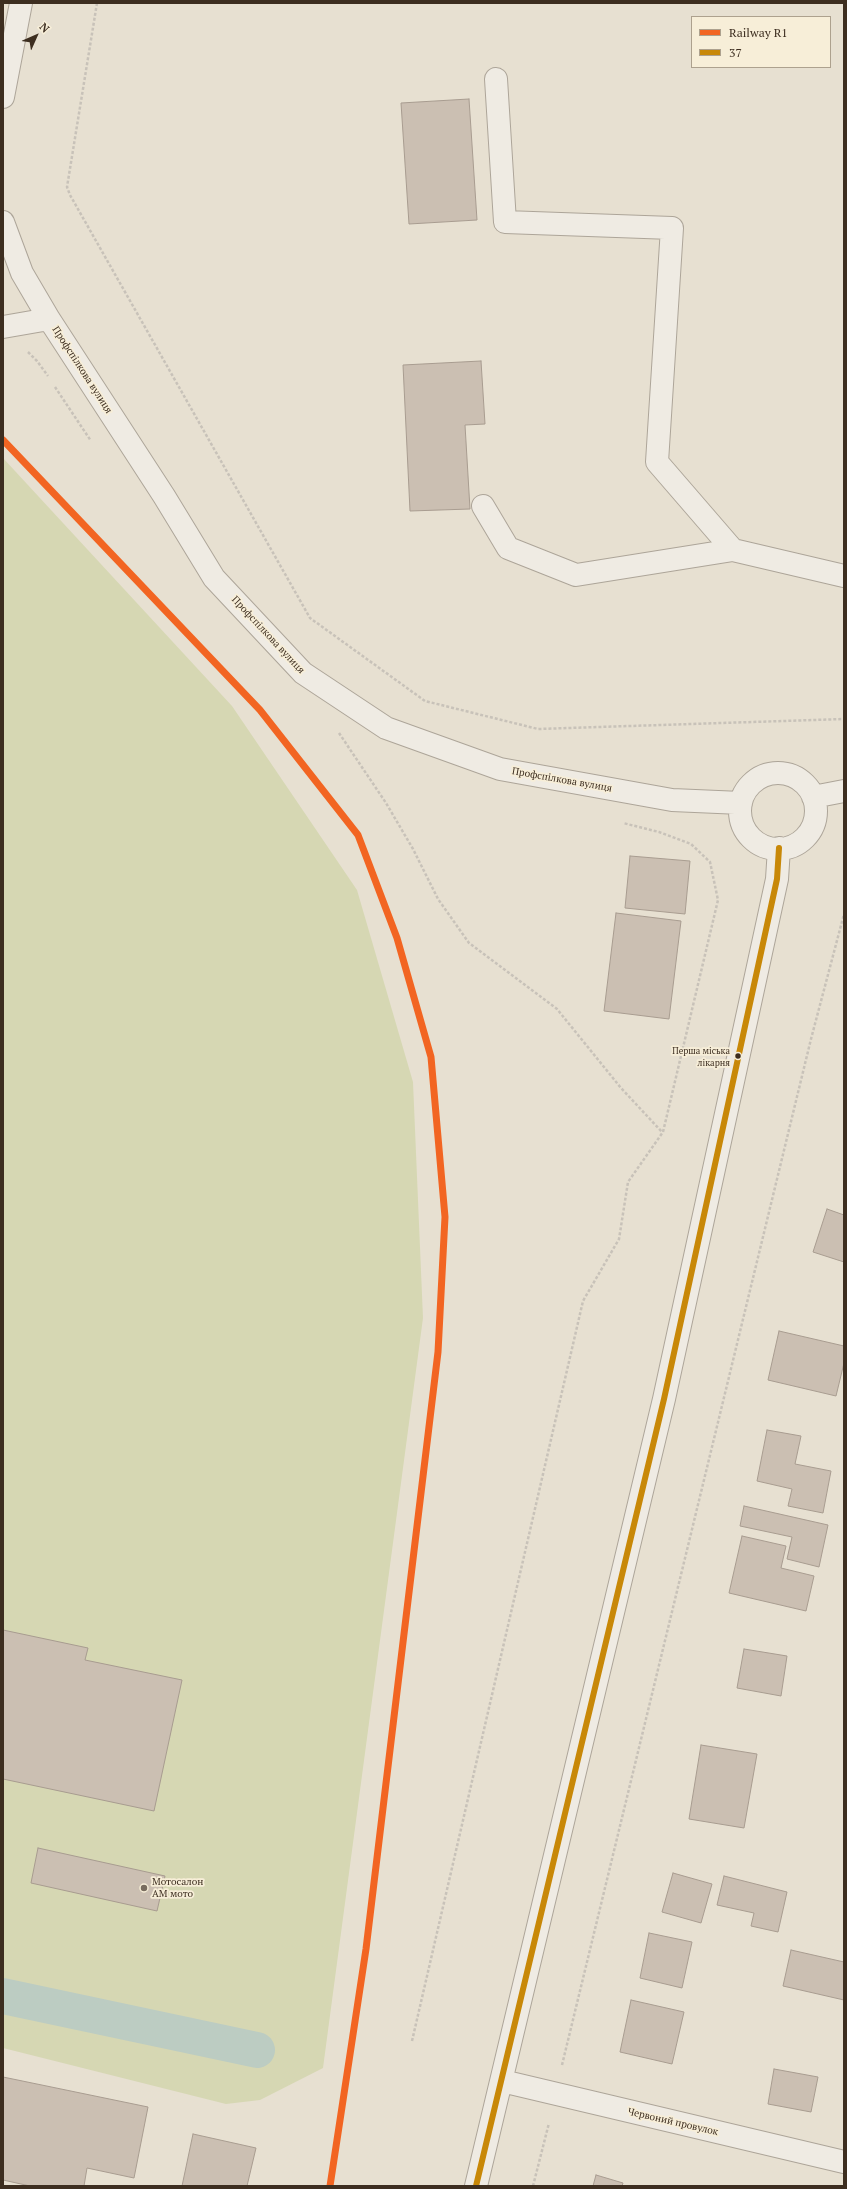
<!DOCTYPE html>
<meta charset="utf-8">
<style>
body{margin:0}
#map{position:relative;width:847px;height:2189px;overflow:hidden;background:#e7e0d1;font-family:"PT Serif",serif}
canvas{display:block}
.frame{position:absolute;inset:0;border:4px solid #3d2e20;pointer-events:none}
.legend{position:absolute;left:691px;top:16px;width:140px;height:52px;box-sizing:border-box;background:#f7eed8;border:1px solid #ada18e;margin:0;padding:5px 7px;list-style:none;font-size:12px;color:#3d2e20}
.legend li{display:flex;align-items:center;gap:8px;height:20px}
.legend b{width:20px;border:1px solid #ada18e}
.north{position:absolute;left:16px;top:16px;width:40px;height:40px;-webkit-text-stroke:3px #f7eed8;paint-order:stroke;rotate:45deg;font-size:11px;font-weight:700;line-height:16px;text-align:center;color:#3d2e20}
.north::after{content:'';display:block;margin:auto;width:14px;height:18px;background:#3d2e20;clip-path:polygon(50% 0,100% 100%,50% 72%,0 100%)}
</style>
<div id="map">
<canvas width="847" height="2189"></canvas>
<div class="frame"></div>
<ul class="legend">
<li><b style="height:5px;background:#f26522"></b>Railway R1</li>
<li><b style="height:5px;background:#c88808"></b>37</li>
</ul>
<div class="north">N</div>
</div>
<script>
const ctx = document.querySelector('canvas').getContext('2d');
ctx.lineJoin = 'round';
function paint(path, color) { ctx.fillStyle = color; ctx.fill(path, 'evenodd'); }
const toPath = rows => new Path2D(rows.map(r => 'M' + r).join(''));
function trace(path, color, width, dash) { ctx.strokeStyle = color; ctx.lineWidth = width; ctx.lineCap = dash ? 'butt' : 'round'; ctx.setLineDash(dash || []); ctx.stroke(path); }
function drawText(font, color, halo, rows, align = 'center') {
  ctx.font = font + ' "PT Serif",serif'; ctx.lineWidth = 3.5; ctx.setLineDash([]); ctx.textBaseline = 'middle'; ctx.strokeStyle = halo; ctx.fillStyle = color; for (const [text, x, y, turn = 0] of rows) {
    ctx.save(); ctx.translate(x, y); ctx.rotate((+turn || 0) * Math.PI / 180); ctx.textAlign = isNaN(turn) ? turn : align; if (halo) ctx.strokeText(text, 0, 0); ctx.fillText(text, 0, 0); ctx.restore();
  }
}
const green = toPath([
 [3,458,232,706,357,890,413,1082,423,1318,323,2068,260,2100,226,2104,3,2048]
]);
const canal = toPath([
 [3,1996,257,2050]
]);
const building = toPath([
 [469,99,477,220,409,224,401,103,469,99],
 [481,361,485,424,465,425,470,509,410,511,403,365,481,361],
 [630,856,690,861,685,914,625,908,630,856],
 [616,913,681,921,669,1019,604,1011,616,913],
 [827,1209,844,1215,844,1262,813,1252,827,1209],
 [779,1331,844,1346,844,1363,836,1396,768,1380,779,1331],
 [767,1430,801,1436,795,1464,831,1471,823,1513,788,1506,792,1489,757,1481,767,1430],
 [744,1506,828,1525,819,1567,787,1559,792,1537,740,1526,744,1506],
 [742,1536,786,1546,781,1568,814,1576,806,1611,729,1593,742,1536],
 [3,1630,88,1648,85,1660,182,1680,154,1811,3,1779,3,1630],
 [744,1649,787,1656,781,1696,737,1688,744,1649],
 [701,1745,757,1754,744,1828,689,1819,701,1745],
 [38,1848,165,1876,157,1911,31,1883,38,1848],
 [673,1873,712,1884,701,1923,662,1912,673,1873],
 [724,1876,787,1892,778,1932,751,1926,754,1913,717,1905,724,1876],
 [649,1933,692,1942,682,1988,640,1978,649,1933],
 [791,1950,844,1962,844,2000,783,1986,791,1950],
 [631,2000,684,2012,672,2064,620,2052,631,2000],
 [774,2069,818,2077,811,2112,768,2104,774,2069],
 [3,2077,148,2107,134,2178,87,2168,84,2186,30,2186,3,2180,3,2077],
 [193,2134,256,2148,247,2186,182,2186,193,2134],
 [596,2175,623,2183,622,2186,593,2186,596,2175]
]);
const path = toPath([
 [97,3,67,187,70,195,310,618,425,701,538,729,844,719],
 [28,352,37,361,48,376],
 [55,387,91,441],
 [339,733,386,803,413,849,438,899,469,943,557,1009,621,1088,662,1132],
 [412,2041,583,1301,619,1239,628,1182,663,1132,718,900,710,862,691,844,659,832,623,823],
 [562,2065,811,1039,844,914],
 [533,2186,549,2123]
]);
const minor = toPath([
 [496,79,505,222,672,228,657,462,733,550,844,576],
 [3,97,21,3],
 [3,222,22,273,49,319,164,496,214,578,303,673,386,728,500,769,672,800,741,803],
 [3,327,49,319],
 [483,506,508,548,576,575,733,550],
 '740 811a38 38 0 1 1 76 0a38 38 0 1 1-76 0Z',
 [813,797,844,791],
 [502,2081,844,2162],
 [476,2186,664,1399,777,879,779,848]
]);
const bus1 = toPath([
 [476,2186,664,1399,777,879,779,848]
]);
const rail1 = toPath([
 [3,440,260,710,358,835,397,938,431,1057,445,1217,438,1352,366,1949,330,2186]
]);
const markers = [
 [738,1056,3.5,"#3d2e20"],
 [144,1888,4,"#786c5e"]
];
const busNames = [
 ["Перша міська",730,1051],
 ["лікарня",730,1063]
];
const streetNames = [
 ["Профспілкова вулиця",82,370,57],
 ["Профспілкова вулиця",268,635,47],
 ["Профспілкова вулиця",562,780,10],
 ["Червоний провулок",673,2122,13]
];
const poiNames = [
 ["Мотосалон",152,1882],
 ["АМ мото",152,1894]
];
paint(green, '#d6d7b3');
trace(canal, '#bcccc2', 36);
paint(building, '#cbbfb2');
trace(building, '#a89c90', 1);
trace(minor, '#ada599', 24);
trace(path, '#c8c2b9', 2.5, [3, 2]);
trace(minor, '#efebe3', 22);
trace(bus1, '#c88808', 6);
trace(rail1, '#f26522', 7);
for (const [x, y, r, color] of markers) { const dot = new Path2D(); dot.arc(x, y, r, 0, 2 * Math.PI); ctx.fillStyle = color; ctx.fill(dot); trace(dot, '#f7eed8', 1.5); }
drawText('9px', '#3d2e20', '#f7eed8', busNames, 'right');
drawText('10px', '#3d2e20', '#f7eed8', streetNames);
drawText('10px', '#3d2e20', '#f7eed8', poiNames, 'left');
</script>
